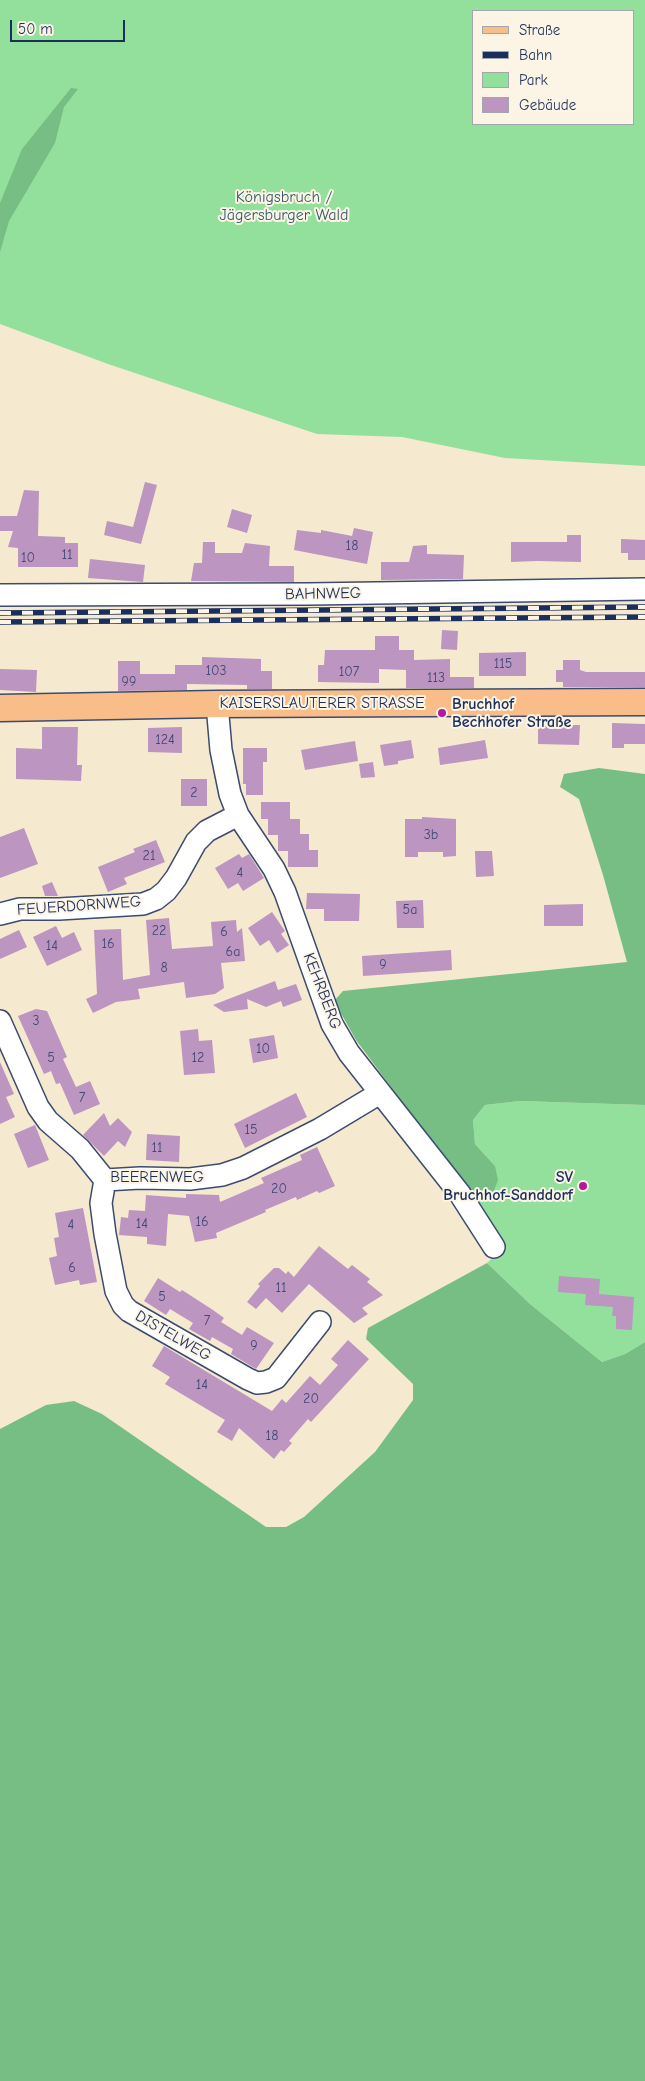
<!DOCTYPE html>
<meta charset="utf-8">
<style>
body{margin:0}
#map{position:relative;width:645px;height:2081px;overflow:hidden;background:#f5e9cf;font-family:"Comic Neue",sans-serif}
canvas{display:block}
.legend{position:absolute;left:472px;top:10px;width:162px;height:115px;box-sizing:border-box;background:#fcf5e5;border:1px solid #a2a6af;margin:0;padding:6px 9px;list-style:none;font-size:15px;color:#1b2f5e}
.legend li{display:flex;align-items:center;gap:10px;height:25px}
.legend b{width:25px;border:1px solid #a2a6af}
.scale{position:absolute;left:10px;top:20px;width:115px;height:22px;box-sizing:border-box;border:2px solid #1b2f5e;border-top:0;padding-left:6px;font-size:15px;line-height:18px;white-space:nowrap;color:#1b2f5e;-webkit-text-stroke:4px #fcf5e5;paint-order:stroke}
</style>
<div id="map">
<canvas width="645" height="2081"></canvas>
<ul class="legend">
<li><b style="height:6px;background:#f8bd89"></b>Straße</li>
<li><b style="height:6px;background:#1b2f5e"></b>Bahn</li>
<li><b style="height:14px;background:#93e09d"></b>Park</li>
<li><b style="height:14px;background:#bc95c0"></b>Gebäude</li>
</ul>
<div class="scale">50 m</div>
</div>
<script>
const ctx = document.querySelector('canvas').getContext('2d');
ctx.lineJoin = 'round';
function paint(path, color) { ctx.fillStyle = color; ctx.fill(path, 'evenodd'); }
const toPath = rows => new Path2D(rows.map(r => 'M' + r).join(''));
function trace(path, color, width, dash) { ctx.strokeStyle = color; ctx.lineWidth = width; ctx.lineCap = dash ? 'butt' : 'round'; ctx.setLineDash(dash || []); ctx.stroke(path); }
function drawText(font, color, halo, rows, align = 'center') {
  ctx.font = font + ' "Comic Neue",sans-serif'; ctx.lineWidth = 4; ctx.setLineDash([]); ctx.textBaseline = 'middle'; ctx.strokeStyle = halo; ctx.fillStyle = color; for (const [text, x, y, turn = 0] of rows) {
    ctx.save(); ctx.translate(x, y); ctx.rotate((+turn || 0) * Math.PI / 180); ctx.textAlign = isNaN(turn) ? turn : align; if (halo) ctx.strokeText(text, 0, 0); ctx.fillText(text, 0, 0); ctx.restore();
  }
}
const green = toPath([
 [0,0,645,0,645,466,505,458,402,437,317,434,108,364,0,324],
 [474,11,634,11,634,124,474,124],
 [520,1101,645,1105,645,1342,625,1354,602,1362,530,1304,487,1263,502,1249,471,1195,495,1166,475,1144,473,1120,485,1105]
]);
const forest = toPath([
 [71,88,78,89,64,107,55,143,9,221,0,252,0,203,22,149],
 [599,768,645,774,645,1105,520,1101,485,1105,473,1120,475,1144,495,1166,498,1180,493,1193,471,1195,356,1040,334,1001,343,991,627,962,603,875,579,799,560,787,564,774],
 [487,1263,530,1304,602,1362,625,1354,645,1342,645,2081,0,2081,0,1429,46,1405,74,1401,102,1414,266,1527,286,1527,304,1517,375,1452,413,1400,413,1384,366,1339,368,1328]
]);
const building = toPath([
 [145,482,157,485,141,544,104,535,107,521,133,527],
 [24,490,39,491,38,536,65,537,65,543,78,543,78,567,18,567,18,548,8,547,13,531,0,531,0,516,17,516],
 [232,509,252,515,247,533,227,527],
 [354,528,373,532,367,564,294,550,297,530,321,533,321,530,352,536],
 [567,535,581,535,581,562,537,561,511,562,511,542,567,542],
 [621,539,645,540,645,560,628,560,628,553,621,553],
 [203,542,215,542,215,553,242,553,245,543,270,546,269,566,294,566,294,582,191,581,194,563,202,563],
 [427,545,427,554,464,555,463,579,381,580,381,562,409,562,413,546],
 [90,559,145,565,143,582,88,578],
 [442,630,458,631,457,650,441,649],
 [375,636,399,636,399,650,414,650,414,660,450,659,450,677,474,677,474,688,406,688,406,670,379,669,379,683,318,682,318,665,324,665,325,650,375,650],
 [526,652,526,676,479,676,479,653],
 [202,657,261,659,261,671,272,671,272,689,247,689,247,685,187,684,187,690,118,691,118,661,140,661,140,674,175,674,175,665,202,665],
 [563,660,580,660,580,670,586,672,645,672,645,687,563,687,563,682,556,682,556,670,563,670],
 [0,669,37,670,36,692,0,690],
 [612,723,645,724,645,744,624,744,624,748,612,748],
 [538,725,580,725,579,745,538,744],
 [42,727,78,727,77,765,82,765,81,781,16,779,16,748,42,749],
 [182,727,182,753,148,752,148,728],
 [411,740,414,758,398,761,398,764,384,766,380,745],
 [485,740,488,758,440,765,438,748],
 [355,741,358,761,305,770,301,750],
 [243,748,267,748,267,762,263,762,263,795,246,795,246,784,243,784],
 [373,762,375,777,361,778,359,764],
 [181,779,207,779,207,806,181,806],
 [261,802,290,802,290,819,300,819,300,834,309,834,309,850,318,850,318,867,288,867,288,851,278,851,278,835,268,835,268,819,261,819],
 [422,817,456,819,456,856,443,857,443,852,418,852,418,857,405,857,405,819,422,819],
 [24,828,38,864,0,878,0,837],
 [156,840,165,862,124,878,127,884,108,892,98,867,135,852,133,849],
 [475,851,492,851,494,876,476,877],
 [239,854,242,858,249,854,264,878,243,891,238,883,228,889,215,868],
 [52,882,58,896,45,896,42,886],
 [307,893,360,894,359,921,324,921,324,909,306,909],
 [423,900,424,928,397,928,396,901],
 [583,904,583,926,544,926,544,905],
 [272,912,285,931,281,934,289,945,277,953,269,940,260,946,248,928],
 [169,918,172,949,213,946,211,922,236,920,237,932,242,928,245,961,221,963,224,988,215,994,186,998,184,982,138,989,140,999,116,1002,93,1013,86,999,97,994,94,930,121,929,123,980,150,975,146,920],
 [56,926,62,938,74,932,82,950,47,966,33,937],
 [19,930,27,947,0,959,0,939],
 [451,950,452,970,363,976,362,956],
 [275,981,278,990,296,984,302,1000,283,1007,281,1001,266,1007,247,999,248,1009,224,1012,213,1005],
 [36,1009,47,1011,67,1057,63,1059,76,1087,90,1081,100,1104,74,1115,60,1083,56,1084,51,1071,44,1074,18,1016],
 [198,1029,199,1041,212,1040,215,1073,184,1075,180,1031],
 [274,1035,278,1058,253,1063,249,1039],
 [0,1062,14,1094,6,1097,15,1117,0,1124],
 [296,1093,307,1117,245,1148,234,1124],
 [104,1113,110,1126,118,1118,132,1132,125,1147,118,1141,104,1156,83,1135],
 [35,1125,49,1160,28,1168,14,1134],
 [147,1134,180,1136,179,1162,146,1160],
 [317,1147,335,1186,319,1193,317,1191,297,1200,296,1197,265,1210,266,1212,216,1233,217,1238,195,1242,189,1216,168,1214,166,1246,147,1244,147,1237,119,1235,121,1217,128,1218,129,1210,145,1211,146,1195,186,1198,186,1194,219,1195,220,1202,264,1183,261,1178,302,1160,300,1155],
 [83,1208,97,1282,80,1285,79,1280,55,1285,49,1258,57,1256,54,1238,59,1237,55,1213],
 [319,1246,348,1269,352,1265,370,1279,367,1282,383,1295,362,1308,368,1314,354,1323,309,1284,282,1313,266,1298,256,1309,247,1302,260,1286,258,1284,274,1268,279,1268,286,1274,288,1271,294,1277],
 [559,1276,600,1279,599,1294,634,1297,632,1330,616,1329,616,1316,612,1316,613,1307,585,1305,586,1294,558,1292],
 [158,1278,180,1292,182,1290,213,1310,224,1318,221,1322,242,1335,247,1327,274,1343,256,1369,231,1354,233,1349,212,1337,210,1341,189,1329,193,1323,170,1309,166,1315,144,1301],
 [348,1340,369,1359,311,1422,308,1419,289,1441,292,1443,284,1452,281,1450,274,1459,239,1428,232,1441,217,1432,225,1420,165,1384,170,1377,152,1366,164,1346,272,1411,282,1399,286,1403,310,1376,320,1385,338,1365,331,1359]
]);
const minor = toPath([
 [0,595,309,594,645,589],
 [217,704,221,750,230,794,238,815,274,869,285,892,332,1024,349,1053,460,1194,494,1247],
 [0,914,20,909,59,909,143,904,156,899,166,891,176,878,196,842,207,831,238,815],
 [0,1021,38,1107,48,1121,80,1149,105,1180],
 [105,1180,101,1203,105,1234,116,1291,123,1305,129,1311,248,1379,257,1383,266,1382,276,1378,320,1322],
 [105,1180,140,1178,190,1179,222,1175,243,1168,320,1129,380,1093]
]);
const major = toPath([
 [0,708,217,704,645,702]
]);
const rail = toPath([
 [0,613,645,607],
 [0,622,645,617]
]);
const markers = [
 [442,713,5,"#b5179e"],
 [583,1186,5,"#b5179e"]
];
const numberNames = [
 ["18",352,546],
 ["11",67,555],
 ["10",28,558],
 ["115",503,664],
 ["103",216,671],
 ["107",349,672],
 ["113",436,678],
 ["99",129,682],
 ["124",165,740],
 ["2",194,793],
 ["3b",431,835],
 ["21",149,856],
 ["4",240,873],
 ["5a",410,910],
 ["22",159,931],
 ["6",224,932],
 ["16",108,944],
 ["14",52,946],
 ["6a",233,952],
 ["9",383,965],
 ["8",164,968],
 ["3",36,1021],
 ["10",263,1049],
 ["5",51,1058],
 ["12",198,1058],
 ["7",82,1098],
 ["15",251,1130],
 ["11",157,1148],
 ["20",279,1189],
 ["16",202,1222],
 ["14",142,1224],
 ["4",71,1225],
 ["6",72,1268],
 ["11",281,1288],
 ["5",162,1297],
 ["7",207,1321],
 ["9",254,1346],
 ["14",202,1385],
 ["20",311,1399],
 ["18",272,1436]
];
const parkNames = [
 ["Königsbruch /",284,197],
 ["Jägersburger Wald",284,215]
];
const streetNames = [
 ["BAHNWEG",323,594,-1],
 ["KAISERSLAUTERER STRASSE",322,703],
 ["FEUERDORNWEG",79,906,-4],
 ["KEHRBERG",322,991,69],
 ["BEERENWEG",157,1177],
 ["DISTELWEG",173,1336,30]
];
const poiNames = [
 ["Bruchhof",452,704],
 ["Bechhofer Straße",452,722],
 ["SV",573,1177,"right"],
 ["Bruchhof-Sanddorf",573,1195,"right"]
];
paint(green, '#93e09d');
paint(forest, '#76be84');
paint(building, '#bc95c0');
trace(minor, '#3c4b6f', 24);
trace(major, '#3c4b6f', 29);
trace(minor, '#fff', 21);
trace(major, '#f8bd89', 26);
trace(rail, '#1b2f5e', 5.5);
trace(rail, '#fcf5e5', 4, [11]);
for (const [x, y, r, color] of markers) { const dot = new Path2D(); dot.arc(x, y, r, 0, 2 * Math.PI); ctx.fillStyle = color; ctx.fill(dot); trace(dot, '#fcf5e5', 2); }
drawText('14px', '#434876', null, numberNames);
drawText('16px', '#395b6e', '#fcf5e5', parkNames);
drawText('16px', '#1b2f5e', '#fcf5e5', streetNames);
drawText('bold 16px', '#1b2f5e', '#fcf5e5', poiNames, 'left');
</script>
